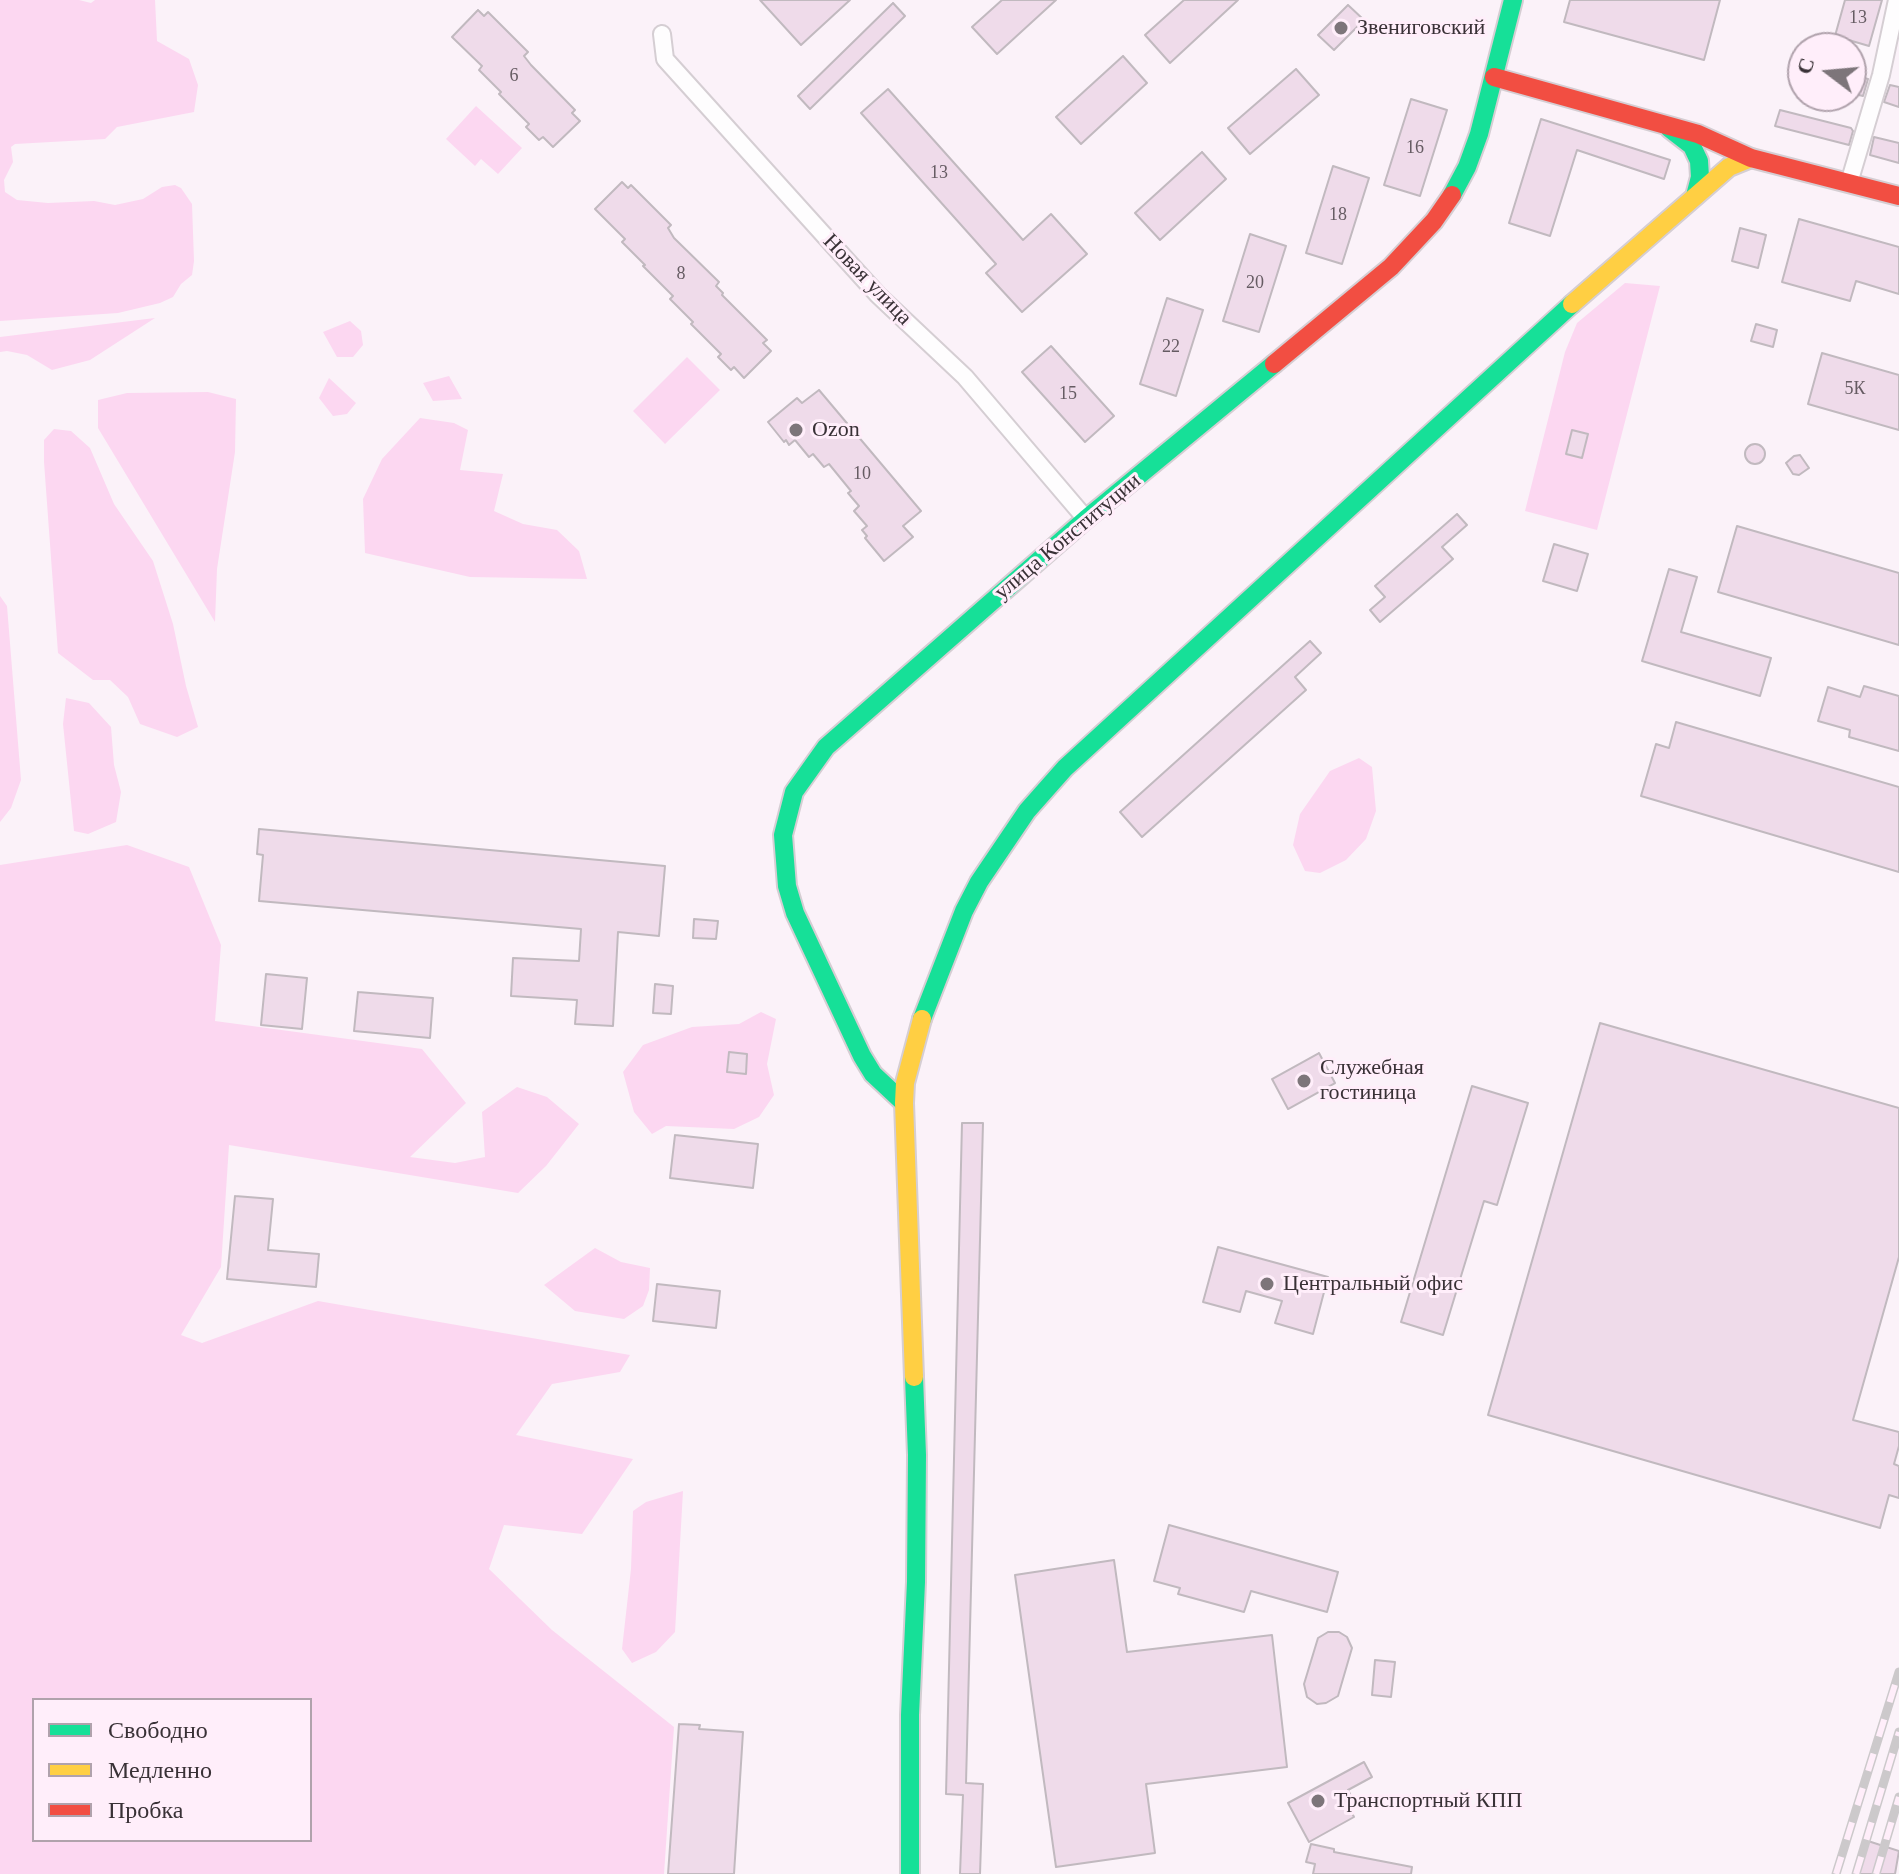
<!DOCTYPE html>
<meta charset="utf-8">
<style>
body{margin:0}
#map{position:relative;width:1899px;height:1874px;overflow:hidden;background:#fbf2f9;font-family:"Times New Roman",serif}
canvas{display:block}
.legend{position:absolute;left:32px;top:1698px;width:280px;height:144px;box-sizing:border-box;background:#ffeefa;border:2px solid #b0a2ac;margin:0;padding:10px 14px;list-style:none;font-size:24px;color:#393136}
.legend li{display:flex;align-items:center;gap:16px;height:40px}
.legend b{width:40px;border:2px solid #b0a2ac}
.north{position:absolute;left:1787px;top:32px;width:80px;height:80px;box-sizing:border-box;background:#ffeefa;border:2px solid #b0a2ac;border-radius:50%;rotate:286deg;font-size:22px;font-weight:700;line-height:32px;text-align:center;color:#393136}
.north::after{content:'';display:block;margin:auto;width:28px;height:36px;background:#7d757a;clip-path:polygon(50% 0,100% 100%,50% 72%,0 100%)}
</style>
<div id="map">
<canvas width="1899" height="1874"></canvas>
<ul class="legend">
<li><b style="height:10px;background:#16e098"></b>Свободно</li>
<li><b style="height:10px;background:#ffcf43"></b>Медленно</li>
<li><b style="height:10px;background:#f24e42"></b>Пробка</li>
</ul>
<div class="north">С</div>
</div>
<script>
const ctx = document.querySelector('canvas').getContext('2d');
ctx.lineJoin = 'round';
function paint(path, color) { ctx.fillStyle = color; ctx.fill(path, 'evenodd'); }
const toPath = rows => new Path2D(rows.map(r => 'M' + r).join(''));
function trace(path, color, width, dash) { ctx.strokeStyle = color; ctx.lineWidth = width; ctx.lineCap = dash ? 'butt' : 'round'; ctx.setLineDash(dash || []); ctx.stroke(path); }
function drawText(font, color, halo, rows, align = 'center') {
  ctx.font = font + ' "Times New Roman",serif'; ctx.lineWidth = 6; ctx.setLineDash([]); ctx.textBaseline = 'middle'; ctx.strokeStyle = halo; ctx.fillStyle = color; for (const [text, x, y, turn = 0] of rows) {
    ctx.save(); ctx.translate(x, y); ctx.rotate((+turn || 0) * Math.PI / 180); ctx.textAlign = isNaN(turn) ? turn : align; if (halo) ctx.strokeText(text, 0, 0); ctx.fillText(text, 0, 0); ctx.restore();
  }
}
const green = toPath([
 [0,0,79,0,91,3,95,0,155,0,157,41,189,59,198,85,194,112,117,127,105,139,15,144,11,147,13,162,4,180,5,192,17,200,48,203,94,201,115,205,143,199,162,187,175,185,181,188,192,204,194,261,192,275,181,284,173,297,160,303,118,313,0,321],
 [476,106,522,148,498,174,481,159,475,166,446,139],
 [1625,283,1660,286,1597,530,1525,511,1565,352,1577,323],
 [155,318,90,360,52,370,27,355,7,351,0,352,0,337],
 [350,321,361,331,363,345,353,357,337,357,323,332],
 [687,357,720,390,665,444,633,411],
 [449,376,462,399,433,401,423,383],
 [329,378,356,403,347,414,333,416,319,398],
 [208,392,236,399,235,452,217,569,215,622,98,428,98,400,127,393],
 [420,418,454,423,468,430,460,470,503,474,494,511,523,524,557,530,579,551,587,579,470,577,365,553,363,499,382,459],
 [54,429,71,431,90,448,114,504,153,561,173,624,186,686,198,727,177,737,140,724,128,697,110,680,93,680,58,653,44,462,44,440],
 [0,596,7,606,21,780,11,808,0,822],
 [66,698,89,703,111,727,114,765,121,792,116,822,88,834,74,831,63,724],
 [1359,758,1372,767,1376,811,1366,839,1346,860,1320,873,1305,871,1293,845,1300,814,1330,771],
 [127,845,189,867,221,945,215,1021,422,1049,466,1103,410,1157,455,1163,485,1157,482,1112,517,1087,547,1097,579,1124,546,1166,518,1193,229,1145,221,1267,181,1335,202,1343,318,1301,630,1355,620,1372,552,1384,516,1435,633,1459,582,1534,504,1525,489,1569,552,1630,674,1727,664,1874,0,1874,0,865],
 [34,1700,310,1700,310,1840,34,1840],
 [761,1012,776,1019,767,1064,774,1095,759,1117,734,1129,666,1126,652,1134,634,1112,623,1072,643,1045,692,1027,739,1024],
 [595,1248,621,1262,650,1268,649,1290,643,1306,624,1319,575,1311,544,1285],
 [683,1491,675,1632,656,1652,632,1663,622,1649,631,1569,633,1511,646,1502]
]);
const building = toPath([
 [760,0,850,0,801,45,760,0],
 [1002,0,1056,0,997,54,972,27,1002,0],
 [1184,0,1238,0,1170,63,1145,35,1184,0],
 [1570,0,1720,0,1704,60,1564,22,1570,0],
 [1845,0,1882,0,1869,46,1835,36,1845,0],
 [893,3,905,16,810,109,798,96,893,3],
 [1348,5,1364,20,1334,50,1318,35,1348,5],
 [478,10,484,16,488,12,528,52,524,56,531,65,575,110,572,113,580,121,553,147,543,137,539,140,526,127,529,124,499,94,501,92,479,70,482,66,452,37,478,10],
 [1123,56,1147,83,1081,144,1056,117,1123,56],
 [1296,69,1319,95,1250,154,1228,128,1296,69],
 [1851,74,1868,79,1863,96,1851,93,1851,74],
 [1890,85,1899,87,1899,107,1884,102,1890,85],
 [888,89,1023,240,1051,214,1087,254,1022,312,986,273,996,264,861,113,888,89],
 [1411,99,1447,110,1420,196,1384,185,1411,99],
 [1780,110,1851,128,1853,131,1849,145,1775,126,1780,110],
 [1541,119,1670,160,1664,179,1577,150,1550,236,1509,223,1541,119],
 [1874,137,1899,143,1899,163,1870,155,1874,137],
 [1202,152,1226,179,1160,240,1135,213,1202,152],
 [1333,166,1369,178,1342,264,1306,253,1333,166],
 [622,182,628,188,631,185,671,225,668,228,674,238,719,282,716,286,723,293,722,295,767,340,763,343,771,351,744,378,734,367,731,370,718,357,721,354,691,324,693,322,670,299,673,296,643,266,645,265,622,242,625,239,595,209,622,182],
 [1799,219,1899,247,1899,294,1856,281,1850,301,1782,282,1799,219],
 [1740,228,1766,235,1758,268,1732,261,1740,228],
 [1250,234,1286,246,1259,332,1223,321,1250,234],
 [1167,298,1203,310,1176,396,1140,384,1167,298],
 [1756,324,1777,330,1773,347,1751,341,1756,324],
 [1051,346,1114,416,1085,442,1022,372,1051,346],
 [1822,353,1899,375,1899,430,1808,404,1822,353],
 [819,390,921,511,903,526,913,537,884,561,865,538,867,536,862,530,867,526,854,511,859,506,848,493,851,491,829,464,824,467,813,454,809,457,795,440,789,445,786,440,784,442,768,422,797,398,802,403,819,390],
 [1572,430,1588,434,1582,458,1566,454,1572,430],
 '1745 454a10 10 0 1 1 20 0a10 10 0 1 1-20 0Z',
 [1800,455,1809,468,1799,475,1793,474,1786,463,1794,456,1800,455],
 [1457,514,1467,525,1442,547,1453,559,1380,622,1370,610,1385,597,1375,586,1457,514],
 [1737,526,1899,573,1899,645,1718,592,1737,526],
 [1554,544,1588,554,1577,591,1543,581,1554,544],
 [1669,569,1697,577,1681,632,1771,658,1760,696,1642,661,1669,569],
 [1310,641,1321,653,1295,677,1306,690,1142,837,1120,812,1310,641],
 [1864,686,1899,696,1899,751,1849,737,1850,730,1818,721,1828,687,1860,697,1864,686],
 [1676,722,1899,787,1899,872,1641,796,1656,744,1669,748,1676,722],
 [259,829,665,866,659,936,618,932,613,1026,575,1024,577,1000,511,996,513,958,579,961,581,929,259,901,263,855,257,854,259,829],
 [694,919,718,921,716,939,693,938,694,919],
 [266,974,307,978,302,1029,261,1025,266,974],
 [655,984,673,986,671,1014,653,1013,655,984],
 [358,992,433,998,430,1038,354,1031,358,992],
 [1600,1023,1899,1108,1899,1257,1853,1420,1899,1432,1899,1446,1894,1464,1899,1466,1899,1498,1889,1495,1880,1528,1488,1415,1600,1023],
 [729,1052,747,1054,746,1074,727,1072,729,1052],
 [1319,1053,1335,1083,1288,1109,1272,1079,1319,1053],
 [1472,1086,1528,1103,1497,1205,1484,1201,1443,1335,1401,1322,1472,1086],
 [962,1123,983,1123,966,1783,983,1784,980,1874,960,1874,963,1795,946,1794,962,1123],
 [675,1135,758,1144,753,1188,670,1178,675,1135],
 [235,1196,273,1199,268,1250,319,1254,316,1287,227,1279,235,1196],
 [1218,1247,1328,1277,1313,1334,1275,1323,1282,1301,1246,1291,1240,1312,1203,1302,1218,1247],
 [657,1284,720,1291,716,1328,653,1321,657,1284],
 [1169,1525,1338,1572,1327,1612,1251,1591,1244,1612,1178,1594,1180,1588,1154,1581,1169,1525],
 [1114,1560,1127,1652,1272,1635,1287,1767,1146,1784,1155,1853,1056,1867,1015,1575,1114,1560],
 [1328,1632,1339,1632,1347,1637,1352,1648,1338,1696,1326,1703,1317,1704,1307,1697,1304,1684,1318,1638,1328,1632],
 [1375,1660,1395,1662,1391,1697,1372,1695,1375,1660],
 [679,1724,700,1725,699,1729,743,1732,734,1874,668,1874,679,1724],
 [1364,1762,1372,1777,1348,1790,1351,1796,1345,1799,1354,1817,1309,1842,1288,1803,1364,1762],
 [1868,1841,1899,1851,1895,1874,1858,1874,1868,1841],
 [1311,1844,1334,1849,1334,1852,1412,1867,1411,1874,1313,1874,1315,1864,1306,1862,1311,1844]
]);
const street = toPath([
 [662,34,665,59,878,295,965,377,1086,519],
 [1849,183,1881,75,1897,0]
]);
const fast = toPath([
 [1670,129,1692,146,1699,161,1700,177,1695,196],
 [1452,195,1467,167,1479,134,1513,0],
 [922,1019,964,911,979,882,1027,811,1065,768,1572,304],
 [904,1103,873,1074,862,1056,795,913,787,886,783,835,794,792,826,747,1086,519,1274,364],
 [910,1874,910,1715,916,1582,917,1455,914,1377]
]);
const slow = toPath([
 [1572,304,1729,167,1751,158],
 [914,1377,904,1103,905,1083,922,1019]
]);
const jam = toPath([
 [1494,77,1698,134,1751,158,1899,196],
 [1274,364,1391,267,1434,221,1452,195]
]);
const rail = toPath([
 [1836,1874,1899,1672],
 [1856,1874,1899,1732],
 [1876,1874,1899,1797]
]);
const markers = [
 [1341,28,8,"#7d757a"],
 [796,430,8,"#7d757a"],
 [1304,1081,8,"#7d757a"],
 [1267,1284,8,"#7d757a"],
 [1318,1801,8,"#7d757a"]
];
const numberNames = [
 ["13",1858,18],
 ["6",514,76],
 ["16",1415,148],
 ["13",939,173],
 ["18",1338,215],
 ["8",681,274],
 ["20",1255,283],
 ["22",1171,347],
 ["5К",1855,389],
 ["15",1068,394],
 ["10",862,474]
];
const poiNames = [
 ["Звениговский",1357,28],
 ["Ozon",812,430],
 ["Служебная",1320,1068],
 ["гостиница",1320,1093],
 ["Центральный офис",1283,1284],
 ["Транспортный КПП",1334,1801]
];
const streetNames = [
 ["Новая улица",867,280,46],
 ["улица Конституции",1068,537,-40]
];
paint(green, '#fcd7f1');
paint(building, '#efdbea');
trace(building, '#c1b9bf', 2);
trace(street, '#d5ced3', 20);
trace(fast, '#d5ced3', 22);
trace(slow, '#d5ced3', 22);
trace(jam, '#d5ced3', 22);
trace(street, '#fefdfe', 16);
trace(fast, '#16e098', 18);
trace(slow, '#ffcf43', 18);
trace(jam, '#f24e42', 18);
trace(rail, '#ccc9cb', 9);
trace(rail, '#ffeefa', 6, [18]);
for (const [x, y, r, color] of markers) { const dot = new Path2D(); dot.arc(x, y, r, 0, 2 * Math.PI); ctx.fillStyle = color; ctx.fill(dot); trace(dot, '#ffeefa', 3); }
drawText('18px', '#665c63', null, numberNames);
drawText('22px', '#393136', '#ffeefa', poiNames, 'left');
drawText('22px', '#393136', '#ffeefa', streetNames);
</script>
